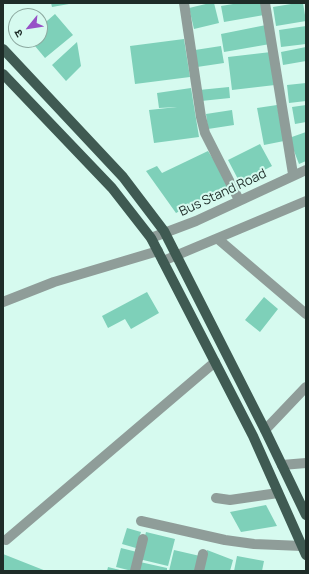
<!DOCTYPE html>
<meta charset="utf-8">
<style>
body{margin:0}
#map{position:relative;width:309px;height:574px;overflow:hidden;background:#d6faef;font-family:Manrope,"Noto Sans Devanagari",sans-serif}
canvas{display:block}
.frame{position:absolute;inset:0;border:4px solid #1e2c28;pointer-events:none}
.north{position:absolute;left:8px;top:8px;width:40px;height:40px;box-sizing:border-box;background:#d6faef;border:1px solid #8ca89f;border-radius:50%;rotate:240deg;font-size:11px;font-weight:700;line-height:16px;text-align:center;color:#1e2c28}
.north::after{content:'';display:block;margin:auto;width:14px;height:18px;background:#9752c7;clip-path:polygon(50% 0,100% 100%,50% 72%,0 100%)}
</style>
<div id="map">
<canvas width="309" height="574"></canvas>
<div class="frame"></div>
<div class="north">उ</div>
</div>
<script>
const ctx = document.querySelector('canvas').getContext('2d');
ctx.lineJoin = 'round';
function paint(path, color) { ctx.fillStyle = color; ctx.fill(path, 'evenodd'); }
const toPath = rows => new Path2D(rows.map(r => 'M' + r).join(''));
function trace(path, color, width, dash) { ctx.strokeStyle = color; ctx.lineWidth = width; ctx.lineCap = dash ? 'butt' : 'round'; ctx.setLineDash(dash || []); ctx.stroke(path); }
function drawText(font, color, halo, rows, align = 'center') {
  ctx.font = font + ' Manrope,sans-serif'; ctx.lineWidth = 4; ctx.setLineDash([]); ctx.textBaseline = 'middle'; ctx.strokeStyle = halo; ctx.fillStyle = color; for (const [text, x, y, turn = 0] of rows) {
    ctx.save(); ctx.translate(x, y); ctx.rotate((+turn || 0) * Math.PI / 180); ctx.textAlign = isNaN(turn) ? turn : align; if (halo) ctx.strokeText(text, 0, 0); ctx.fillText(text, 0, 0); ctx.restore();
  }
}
const building = toPath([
 [51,3,69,3,69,4,52,7],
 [210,3,214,3,219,23,194,29,189,8],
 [239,3,262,3,264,15,224,22,221,6],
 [297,3,303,3,306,21,276,26,273,7],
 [55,14,73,35,45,58,30,40,40,40,40,27],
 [266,25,270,44,224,52,221,34],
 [306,26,306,44,281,47,279,30],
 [184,39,190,77,135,84,130,46],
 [77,42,81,66,66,81,52,65],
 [221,46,224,63,197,67,195,50],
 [306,47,306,61,283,65,281,52],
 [271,52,275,85,232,90,228,57],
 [306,83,306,101,289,103,287,85],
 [229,87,230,98,201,101,199,90],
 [191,88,199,137,154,143,149,110,177,107,159,108,157,93],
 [277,105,284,141,264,145,257,108],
 [306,105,306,122,295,124,292,107],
 [232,110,234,125,208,129,206,114],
 [306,132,306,161,299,164,289,138],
 [260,144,272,166,240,183,228,160],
 [208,151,230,185,176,213,146,171,157,166,162,173],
 [147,292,159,313,131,329,125,319,108,328,102,316],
 [264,297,278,309,260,332,245,320],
 [266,505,277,526,241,532,230,512],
 [127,528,141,532,136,548,122,544],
 [146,532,175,539,168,566,139,559],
 [121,548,137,552,132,571,116,567],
 [174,550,200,556,197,571,169,571],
 [207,550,233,560,230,571,203,570],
 [3,554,46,571,3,571],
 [237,556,264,561,262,571,234,571],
 [140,562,167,568,167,571,138,571],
 [108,567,120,570,120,571,107,571]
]);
const minor = toPath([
 [184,3,201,117,205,133,239,200],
 [265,3,293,174],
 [151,238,196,221,306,170],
 [218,239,306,314],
 [163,261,306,201],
 [3,302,54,282,158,251],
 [265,430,306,387],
 [282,465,306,463],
 [216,498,230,500,278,493],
 [141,521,225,540,254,544,302,546],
 [6,540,215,362],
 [135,571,143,539],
 [199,571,203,554]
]);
const major = toPath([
 [3,49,123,177,164,231,265,430,306,515],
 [3,74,112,188,151,238,253,436,306,555]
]);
const streetNames = [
 ["Bus Stand Road",223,193,-25]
];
paint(building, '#7ed0b9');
trace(minor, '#8f9d99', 10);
trace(major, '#3f5a52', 10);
drawText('13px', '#1e2c28', '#d6faef', streetNames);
</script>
